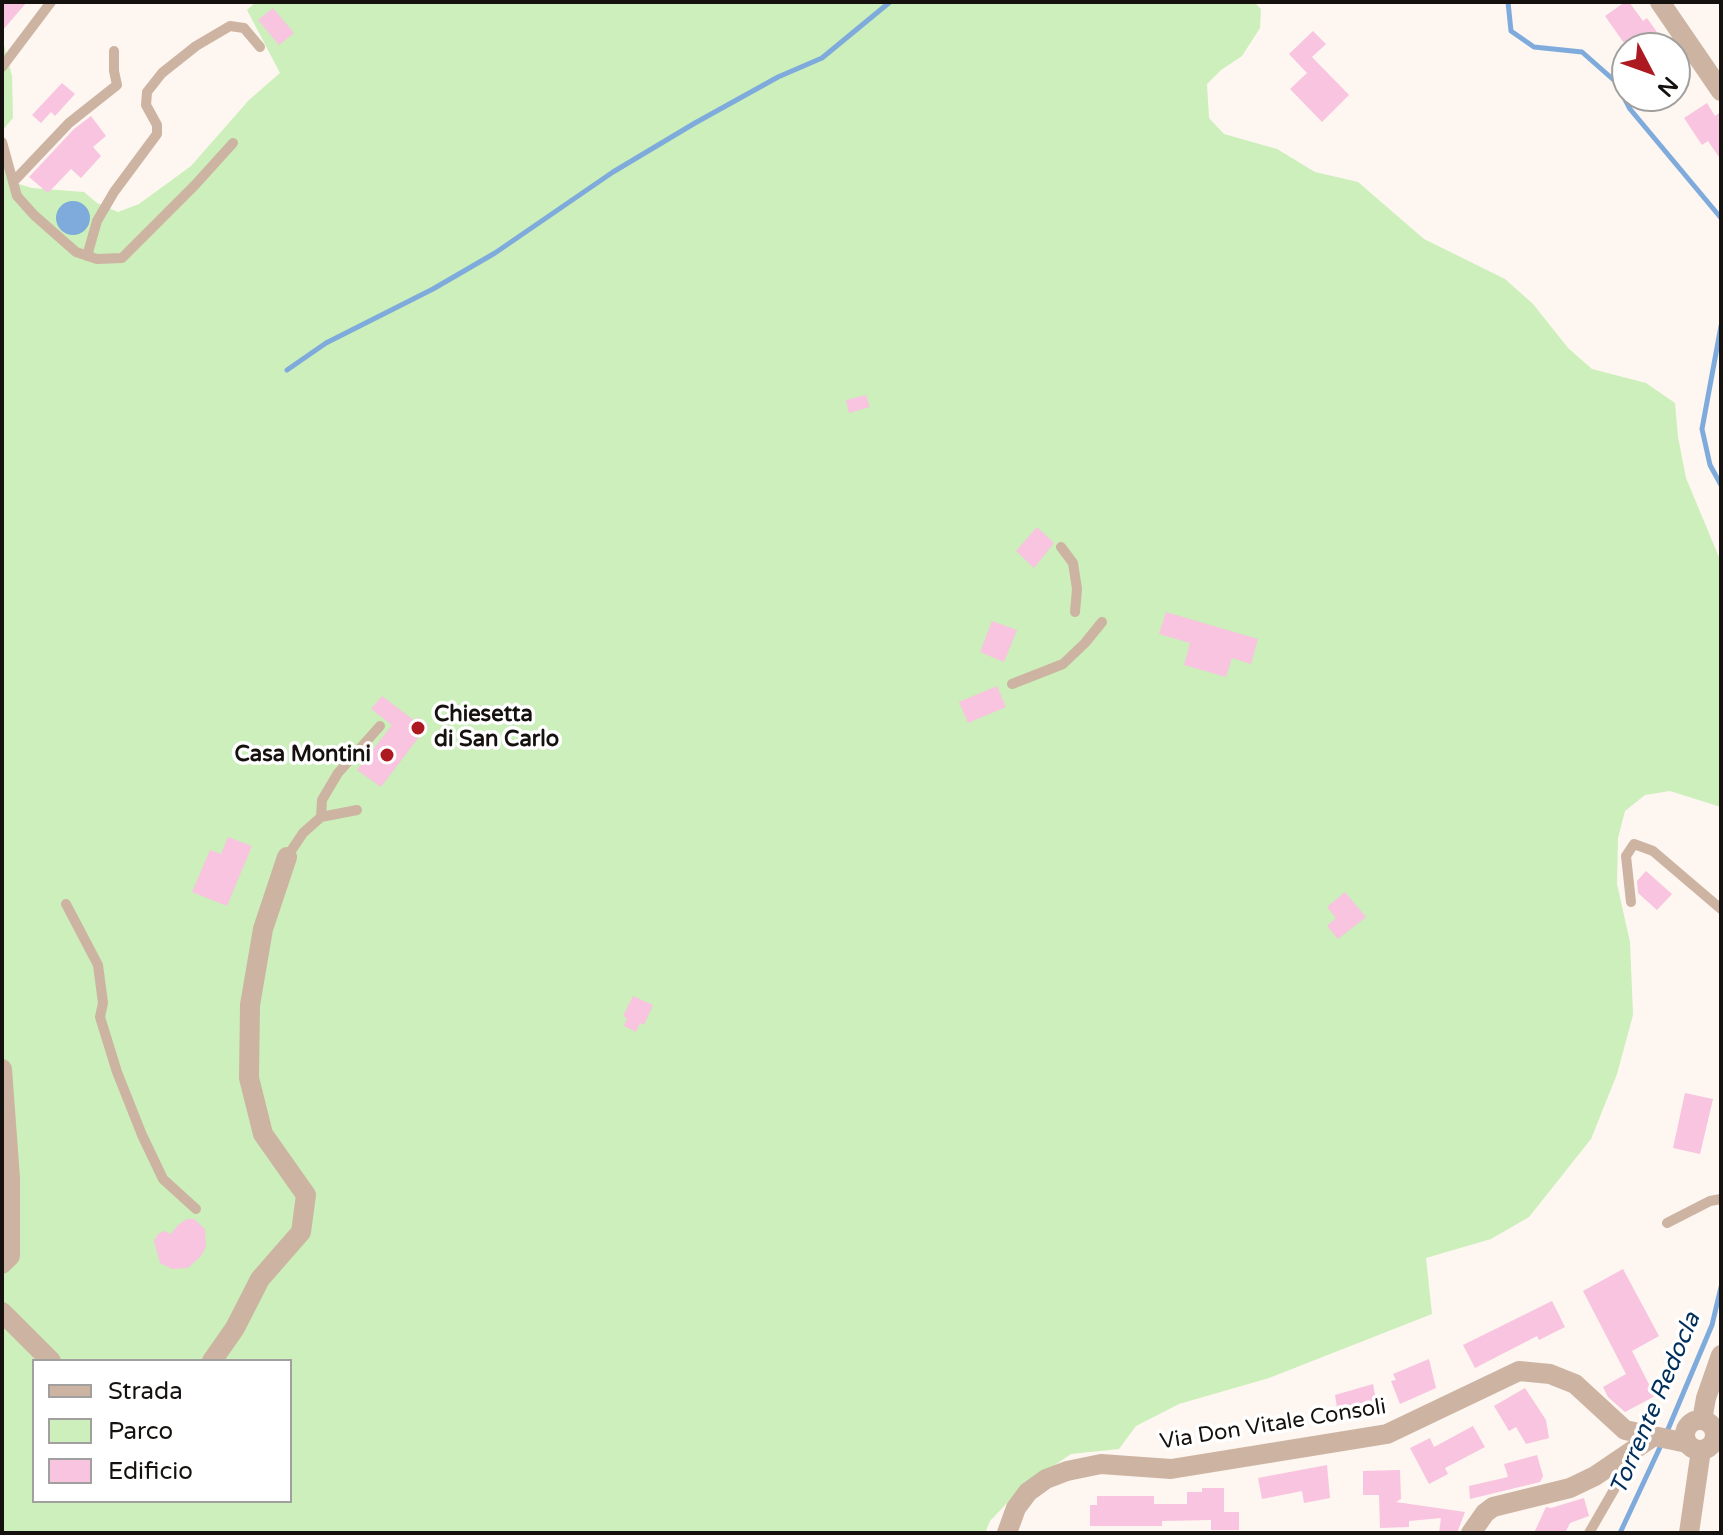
<!DOCTYPE html>
<style>
body{margin:0}
#map{position:relative;width:1723px;height:1535px;overflow:hidden;background:#fef6f0;font-family:"Varela Round",sans-serif}
canvas{display:block}
.frame{position:absolute;inset:0;border:4px solid #15110e;pointer-events:none}
.legend{position:absolute;left:32px;top:1359px;width:260px;height:144px;box-sizing:border-box;background:#fff;border:2px solid #a1a09f;margin:0;padding:10px 14px;list-style:none;font-size:24px;color:#15110e}
.legend li{display:flex;align-items:center;gap:16px;height:40px}
.legend b{width:40px;border:2px solid #a1a09f}
.north{position:absolute;left:1611px;top:32px;width:80px;height:80px;box-sizing:border-box;background:#fff;border:2px solid #a1a09f;border-radius:50%;rotate:131deg;font-size:22px;font-weight:700;line-height:32px;text-align:center;color:#15110e}
.north::after{content:'';display:block;margin:auto;width:28px;height:36px;background:#ac1921;clip-path:polygon(50% 0,100% 100%,50% 72%,0 100%)}
</style>
<div id="map">
<canvas width="1723" height="1535"></canvas>
<div class="frame"></div>
<ul class="legend">
<li><b style="height:10px;background:#cdb4a2"></b>Strada</li>
<li><b style="height:22px;background:#ccefbb"></b>Parco</li>
<li><b style="height:22px;background:#f8c4df"></b>Edificio</li>
</ul>
<div class="north">N</div>
</div>
<script>
const ctx = document.querySelector('canvas').getContext('2d');
ctx.lineJoin = 'round';
function paint(path, color) { ctx.fillStyle = color; ctx.fill(path, 'evenodd'); }
const toPath = rows => new Path2D(rows.map(r => 'M' + r).join(''));
function trace(path, color, width, dash) { ctx.strokeStyle = color; ctx.lineWidth = width; ctx.lineCap = dash ? 'butt' : 'round'; ctx.setLineDash(dash || []); ctx.stroke(path); }
function drawText(font, color, halo, rows, align = 'center') {
  ctx.font = font + ' "Varela Round",sans-serif'; ctx.lineWidth = 7; ctx.setLineDash([]); ctx.textBaseline = 'middle'; ctx.strokeStyle = halo; ctx.fillStyle = color; for (const [text, x, y, turn = 0] of rows) {
    ctx.save(); ctx.translate(x, y); ctx.rotate((+turn || 0) * Math.PI / 180); ctx.textAlign = isNaN(turn) ? turn : align; if (halo) ctx.strokeText(text, 0, 0); ctx.fillText(text, 0, 0); ctx.restore();
  }
}
const green = toPath([
 [256,2,1254,2,1261,9,1260,28,1242,56,1221,70,1207,84,1209,118,1224,134,1277,149,1315,172,1358,182,1424,239,1505,279,1533,304,1568,348,1592,369,1646,383,1675,403,1678,437,1686,478,1721,562,1721,807,1670,791,1645,795,1625,811,1618,838,1617,884,1630,942,1633,1015,1617,1074,1591,1139,1529,1217,1491,1239,1426,1258,1432,1314,1269,1378,1179,1404,1136,1426,1119,1449,1071,1454,1022,1487,990,1521,985,1533,2,1533,2,137,12,182,32,188,84,192,97,203,118,212,139,204,191,166,249,100,280,73,247,10],
 [34,1361,290,1361,290,1501,34,1501],
 [2,37,12,76,13,118,2,131]
]);
const water = toPath([
 '56 218a17 17 0 1 1 34 0a17 17 0 1 1-34 0Z'
]);
const stream = toPath([
 [1508,2,1511,31,1534,47,1582,52,1616,82,1630,109,1721,218],
 [1721,326,1702,429,1710,465,1721,485],
 [287,370,326,343,433,289,495,253,613,172,695,123,778,77,822,58,890,2],
 [1666,1434,1712,1325,1721,1287],
 [1620,1533,1662,1443]
]);
const building = toPath([
 [2,2,27,2,2,31],
 [1625,2,1629,2,1643,21,1647,18,1659,35,1642,48,1637,48,1630,39,1624,43,1605,16],
 [273,8,294,33,279,45,258,20],
 [1313,31,1326,44,1312,57,1349,95,1322,122,1290,89,1307,73,1289,54],
 [62,83,75,94,55,116,51,112,41,123,32,115],
 [1707,103,1715,116,1721,112,1721,160,1708,141,1702,145,1684,118],
 [91,116,106,136,93,147,101,156,81,178,71,169,48,193,29,177,74,129],
 [866,395,870,407,849,413,846,400],
 [1037,527,1054,543,1034,568,1016,551],
 [1166,612,1258,639,1251,664,1232,658,1226,677,1184,665,1190,643,1159,634],
 [992,621,1017,630,1004,662,980,652],
 [997,686,1006,707,968,723,959,702],
 [382,696,415,721,418,717,428,725,381,787,357,770,392,725,371,709],
 [228,837,252,846,227,906,192,892,210,850,221,854],
 [1646,871,1672,894,1657,910,1638,893,1637,881],
 [1345,892,1366,917,1338,939,1327,926,1336,918,1327,907],
 [633,996,653,1005,644,1025,640,1023,636,1032,624,1026,627,1018,623,1016],
 [1685,1093,1713,1099,1700,1154,1673,1148],
 [187,1219,194,1219,205,1229,206,1246,202,1255,188,1268,172,1269,160,1263,154,1241,158,1234,164,1231,171,1234,178,1225],
 [1623,1269,1659,1336,1632,1351,1655,1396,1625,1412,1608,1397,1603,1387,1626,1374,1583,1291],
 [1552,1301,1565,1327,1539,1340,1537,1336,1475,1368,1463,1345],
 [1429,1359,1436,1388,1400,1404,1391,1381,1396,1380,1393,1374],
 [1373,1384,1378,1410,1339,1420,1335,1395],
 [1525,1388,1546,1420,1549,1438,1526,1444,1516,1427,1509,1431,1494,1406],
 [1473,1426,1485,1447,1445,1468,1448,1474,1429,1484,1410,1448,1430,1438,1434,1447],
 [1537,1455,1543,1476,1540,1482,1470,1499,1469,1486,1508,1477,1504,1464],
 [1327,1465,1330,1498,1304,1503,1302,1491,1262,1499,1258,1478],
 [1400,1470,1401,1499,1396,1502,1465,1512,1457,1533,1439,1533,1441,1518,1409,1521,1409,1527,1380,1528,1379,1495,1363,1495,1363,1471],
 [1202,1488,1224,1488,1224,1512,1239,1512,1239,1530,1211,1530,1211,1520,1162,1521,1162,1526,1090,1526,1090,1505,1097,1505,1097,1496,1154,1496,1154,1504,1187,1504,1187,1492,1202,1492],
 [1584,1498,1589,1516,1570,1523,1565,1533,1534,1533,1546,1507,1551,1508]
]);
const service = toPath([
 [2,67,51,2],
 [2,142,17,196,34,215,76,252,97,259,122,258,195,185,233,143],
 [13,182,69,123,117,85,114,71,114,51],
 [87,256,97,221,114,192,157,134,157,125,146,105,147,92,162,73,196,46,230,26,244,28,260,47],
 [1061,547,1073,563,1077,589,1075,612],
 [1012,684,1063,664,1085,643,1102,622],
 [321,817,322,800,338,773,380,726],
 [287,857,303,833,321,817,357,810],
 [1631,902,1626,856,1634,844,1653,851,1721,909],
 [66,904,98,965,103,1003,100,1017,117,1072,142,1135,163,1179,196,1209],
 [1667,1223,1710,1201,1721,1199],
 [1589,1533,1634,1455]
]);
const minor = toPath([
 [1660,2,1721,91],
 [2,1069,10,1178,10,1256,2,1264],
 [2,1312,51,1361],
 [212,1361,235,1328,260,1279,301,1232,306,1195,263,1134,249,1078,250,1005,263,929,287,857],
 '1685 1435a15 15 0 1 1 30 0a15 15 0 1 1-30 0Z',
 [1702,1420,1706,1398,1721,1355],
 [1007,1533,1016,1508,1028,1492,1046,1479,1067,1471,1101,1464,1171,1469,1387,1434,1519,1371,1550,1374,1575,1384,1625,1430,1687,1443],
 [1471,1533,1485,1513,1493,1507,1570,1488,1595,1476,1654,1436],
 [1689,1533,1701,1450]
]);
const markers = [
 [418,728,8,"#ac1921"],
 [387,755,8,"#ac1921"]
];
const poiNames = [
 ["Chiesetta",434,715],
 ["di San Carlo",434,740],
 ["Casa Montini",371,755,"right"]
];
const streetNames = [
 ["Via Don Vitale Consoli",1273,1425,-9]
];
const waterNames = [
 ["Torrente Redocla",1656,1404,-67]
];
paint(green, '#ccefbb');
paint(water, '#7fabdc');
trace(stream, '#7fabdc', 5);
paint(building, '#f8c4df');
trace(service, '#cdb4a2', 10);
trace(minor, '#cdb4a2', 20);
for (const [x, y, r, color] of markers) { const dot = new Path2D(); dot.arc(x, y, r, 0, 2 * Math.PI); ctx.fillStyle = color; ctx.fill(dot); trace(dot, '#fff', 3); }
drawText('bold 22px', '#15110e', '#fff', poiNames, 'left');
drawText('22px', '#15110e', '#fff', streetNames);
drawText('italic 24px', '#002e5a', '#fff', waterNames);
</script>
